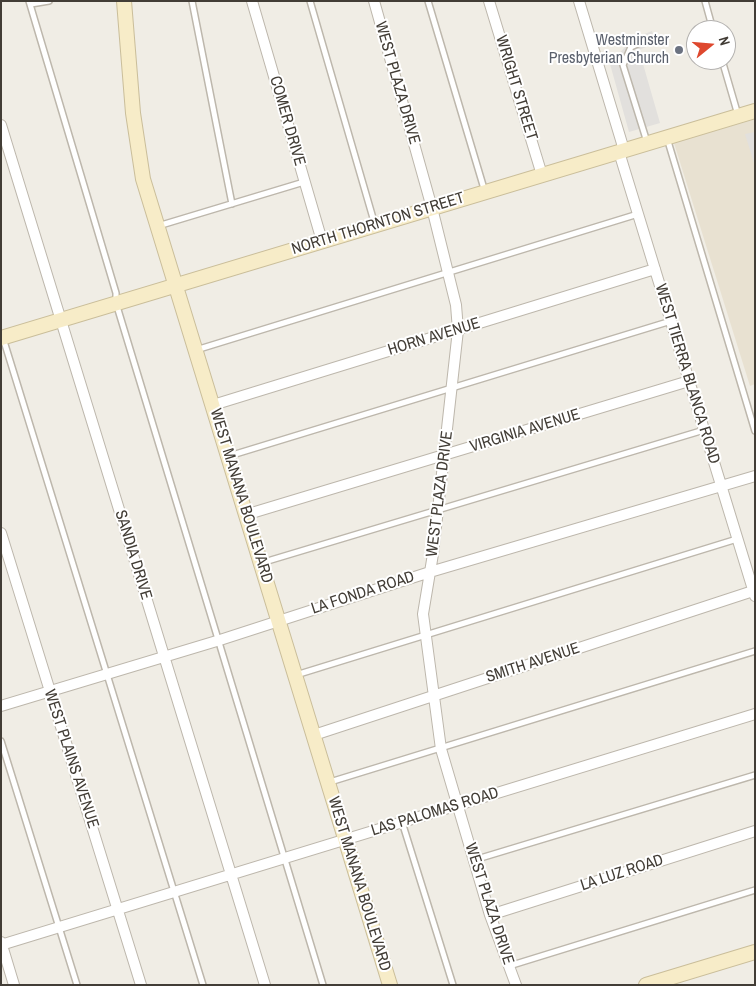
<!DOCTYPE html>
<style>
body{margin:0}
#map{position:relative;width:756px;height:986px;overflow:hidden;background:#f0ede5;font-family:"Archivo Narrow",sans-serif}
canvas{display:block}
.frame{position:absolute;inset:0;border:2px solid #423d36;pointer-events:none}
.north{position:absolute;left:686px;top:20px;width:50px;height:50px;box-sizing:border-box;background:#fff;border:1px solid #b3b1af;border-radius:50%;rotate:73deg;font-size:14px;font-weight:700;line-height:20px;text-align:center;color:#423d36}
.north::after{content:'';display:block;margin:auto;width:18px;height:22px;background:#de482e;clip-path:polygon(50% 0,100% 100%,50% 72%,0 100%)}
</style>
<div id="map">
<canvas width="756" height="986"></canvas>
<div class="frame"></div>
<div class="north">N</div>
</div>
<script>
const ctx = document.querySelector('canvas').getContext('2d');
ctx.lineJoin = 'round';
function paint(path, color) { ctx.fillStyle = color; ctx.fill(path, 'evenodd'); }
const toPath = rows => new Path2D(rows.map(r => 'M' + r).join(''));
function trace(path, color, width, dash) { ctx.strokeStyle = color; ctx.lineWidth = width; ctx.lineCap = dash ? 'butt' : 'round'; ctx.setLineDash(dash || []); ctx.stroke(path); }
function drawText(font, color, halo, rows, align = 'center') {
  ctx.font = font + ' "Archivo Narrow",sans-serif'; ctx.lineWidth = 4; ctx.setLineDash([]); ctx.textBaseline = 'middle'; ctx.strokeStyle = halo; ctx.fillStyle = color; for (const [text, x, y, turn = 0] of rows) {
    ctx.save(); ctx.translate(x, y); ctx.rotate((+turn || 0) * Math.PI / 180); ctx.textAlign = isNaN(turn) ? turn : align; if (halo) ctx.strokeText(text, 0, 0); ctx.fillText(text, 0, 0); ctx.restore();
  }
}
const education = toPath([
 [755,119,755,384,750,386,674,143]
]);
const parking = toPath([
 [652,31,655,43,639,50,660,123,629,132,610,64,632,39],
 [755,132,755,162,754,163,745,134]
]);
const lane = toPath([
 [29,1,116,293,116,303,323,985],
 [192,1,232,204],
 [310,1,375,225],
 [428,1,485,192],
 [705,1,713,30],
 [31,4,49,1],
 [722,60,738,115],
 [667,138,755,431],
 [647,142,623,65,631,47,648,39],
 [158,226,304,182],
 [3,338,203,985],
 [196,350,638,214],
 [229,456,671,321],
 [261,563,704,430],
 [296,675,737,539],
 [1,741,77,985],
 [330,782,755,651],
 [402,822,453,985],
 [474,860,755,775],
 [509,966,755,890]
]);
const street = toPath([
 [252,1,322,241],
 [374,1,432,208,456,305,458,330,433,554,423,614,441,749,490,915,516,985],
 [489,1,542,175],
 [579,1,624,150],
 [1,125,265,985],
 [619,152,755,596],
 [213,405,655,269],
 [245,515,689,381],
 [1,533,141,985],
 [1,706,220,640,430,572,755,476],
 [314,735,753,591],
 [490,915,755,831],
 [1,942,14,985],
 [1,945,755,714]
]);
const secondary = toPath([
 [124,1,133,113,143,179,390,985],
 [1,338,755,111],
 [646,985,755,952]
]);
const markers = [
 [679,50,5,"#6b7280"]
];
const worshipNames = [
 ["Westminster",669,41],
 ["Presbyterian Church",669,59]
];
const streetNames = [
 ["WEST PLAZA DRIVE",397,83,74],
 ["WRIGHT STREET",516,88,73],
 ["COMER DRIVE",287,121,74],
 ["NORTH THORNTON STREET",378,224,-17],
 ["HORN AVENUE",434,337,-17],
 ["WEST TIERRA BLANCA ROAD",687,374,73],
 ["VIRGINIA AVENUE",525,431,-17],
 ["WEST PLAZA DRIVE",440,494,-83],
 ["WEST MANANA BOULEVARD",241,496,73],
 ["SANDIA DRIVE",133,555,73],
 ["LA FONDA ROAD",363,593,-18],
 ["SMITH AVENUE",533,663,-18],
 ["WEST PLAINS AVENUE",71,759,72],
 ["LAS PALOMAS ROAD",435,812,-17],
 ["LA LUZ ROAD",622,873,-18],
 ["WEST MANANA BOULEVARD",359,884,73],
 ["WEST PLAZA DRIVE",489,904,72]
];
paint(education, '#e8e1d1');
paint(parking, '#e2e0dd');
trace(lane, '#bdb7ac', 8);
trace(street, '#bdb7ac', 12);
trace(secondary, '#cabe9a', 16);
trace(lane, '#fff', 5);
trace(street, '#fff', 10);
trace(secondary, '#f7ecc8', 14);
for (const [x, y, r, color] of markers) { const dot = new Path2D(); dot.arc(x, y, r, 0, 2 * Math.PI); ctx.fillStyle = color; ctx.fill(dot); trace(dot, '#fff', 2); }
drawText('16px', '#5b616d', '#fff', worshipNames, 'right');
drawText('16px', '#423d36', '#fff', streetNames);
</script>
